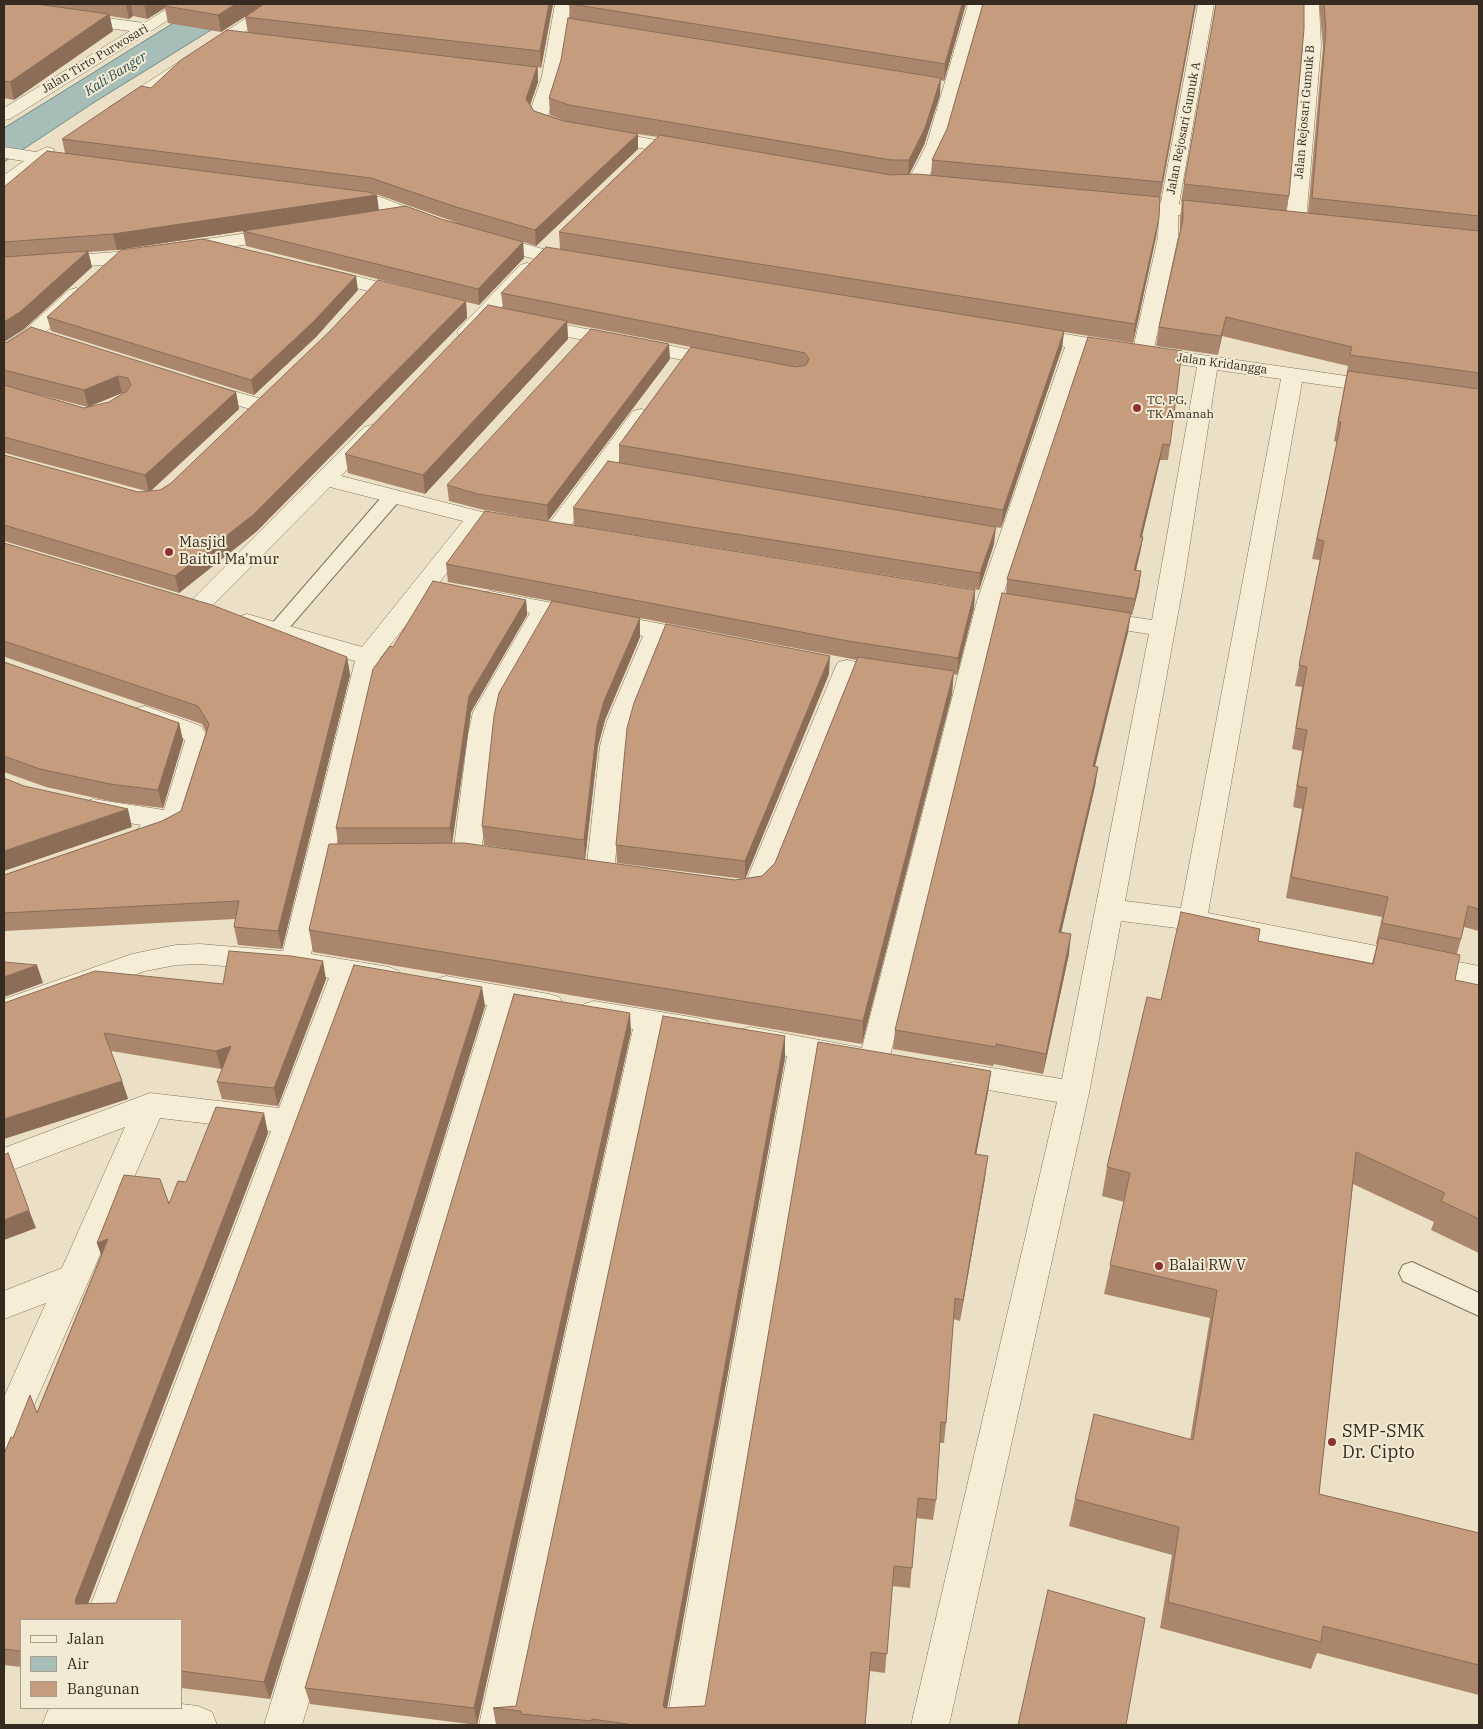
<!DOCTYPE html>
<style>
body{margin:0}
#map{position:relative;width:1483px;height:1729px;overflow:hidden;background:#ebdfc5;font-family:"IBM Plex Serif",serif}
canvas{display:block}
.frame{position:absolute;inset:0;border:5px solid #352a1f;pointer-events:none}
.legend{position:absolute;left:20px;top:1619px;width:162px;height:90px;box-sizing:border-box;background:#f3ead4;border:1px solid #a79d8c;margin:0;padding:6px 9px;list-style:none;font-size:15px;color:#352a1f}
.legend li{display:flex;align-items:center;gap:10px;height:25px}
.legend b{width:25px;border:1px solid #a79d8c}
</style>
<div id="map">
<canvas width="1483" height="1729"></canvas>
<div class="frame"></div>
<ul class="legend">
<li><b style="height:6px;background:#f6edd7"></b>Jalan</li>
<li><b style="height:14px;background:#a6beb7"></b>Air</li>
<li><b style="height:14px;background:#c69c7e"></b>Bangunan</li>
</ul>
</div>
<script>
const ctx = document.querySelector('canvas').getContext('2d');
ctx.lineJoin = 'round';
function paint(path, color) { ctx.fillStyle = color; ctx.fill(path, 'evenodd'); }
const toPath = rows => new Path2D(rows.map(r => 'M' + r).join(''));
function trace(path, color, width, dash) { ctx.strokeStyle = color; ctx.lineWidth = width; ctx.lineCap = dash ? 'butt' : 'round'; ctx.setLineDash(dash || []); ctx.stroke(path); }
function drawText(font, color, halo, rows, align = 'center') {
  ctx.font = font + ' "IBM Plex Serif",serif'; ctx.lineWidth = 4; ctx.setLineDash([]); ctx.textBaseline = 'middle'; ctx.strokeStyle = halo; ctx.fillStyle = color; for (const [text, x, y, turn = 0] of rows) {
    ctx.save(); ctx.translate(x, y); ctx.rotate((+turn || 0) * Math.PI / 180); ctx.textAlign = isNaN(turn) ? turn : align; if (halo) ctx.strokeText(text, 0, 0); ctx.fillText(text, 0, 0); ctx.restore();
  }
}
const water = toPath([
 [204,4,253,4,93,103,4,162,4,128,204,4]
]);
const lane = toPath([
 [393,490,400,492,402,496,400,500,283,635,276,637,269,635,266,631,269,627,386,492,393,490],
 [1412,1262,1479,1293,1479,1316,1403,1281,1399,1273,1403,1265,1412,1262]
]);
const street = toPath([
 [4,4,144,23,175,4,194,4,10,119,4,120,4,108,130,31,4,14,4,4],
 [268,4,287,4,123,112,111,112,108,108,268,4],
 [555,4,571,4,560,76,548,116,569,124,694,147,697,151,694,155,688,157,565,134,536,124,529,115,542,76,555,4],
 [968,4,984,4,944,146,923,188,891,191,884,189,882,185,884,181,909,179,926,146,968,4],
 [1198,4,1214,4,1179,204,1194,206,1197,210,1194,214,1178,215,1178,237,1154,348,1381,381,1389,382,1392,387,1389,392,1381,393,1302,382,1208,913,1479,966,1479,988,1193,930,1121,921,1089,1093,949,1725,911,1725,1057,1102,954,1084,943,1081,939,1073,943,1065,954,1062,1062,1079,1149,634,1091,625,1082,623,1079,618,1082,613,1091,611,1152,620,1197,367,1085,350,1001,601,889,1060,885,1068,874,1071,863,1068,862,1065,853,1067,816,1061,704,1725,666,1725,787,1056,739,1046,735,1038,739,1030,750,1027,862,1048,977,601,1065,347,1019,338,1016,334,1019,330,1026,328,1134,345,1158,237,1159,214,1122,210,1115,208,1112,204,1115,200,1122,198,1161,202,1198,4],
 [1217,370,1281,379,1181,908,1125,901,1184,581,1217,370],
 [1303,4,1319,4,1321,46,1306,221,1303,225,1296,227,1289,225,1286,221,1303,46,1303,4],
 [4,147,36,152,47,147,54,149,55,155,82,159,84,163,82,167,75,169,44,164,11,188,4,190,4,175,24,161,4,158,4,147],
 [341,191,380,197,433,217,436,221,433,225,426,227,370,206,334,201,332,197,334,193,341,191],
 [282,228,289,230,292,234,289,238,117,264,4,272,4,260,117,252,282,228],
 [489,234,543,249,583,257,586,261,583,265,576,267,541,261,482,244,479,240,482,236,489,234],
 [527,263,534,265,537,269,534,273,474,336,467,338,460,336,457,332,460,328,520,265,527,263],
 [320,267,414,291,417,295,414,299,407,301,313,277,310,273,313,269,320,267],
 [76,288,83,290,86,294,83,298,39,338,11,357,4,359,4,344,25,330,69,290,76,288],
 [531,318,722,356,729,358,733,362,729,366,722,368,524,328,521,324,524,320,531,318],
 [202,382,265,400,268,405,265,410,257,411,194,393,191,388,194,383,202,382],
 [641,409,649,411,652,416,563,536,555,538,547,536,543,531,547,526,633,411,641,409],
 [372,425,380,427,383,432,341,476,486,513,490,518,380,658,336,847,364,847,374,849,378,856,374,863,364,865,332,865,311,954,389,967,399,971,403,978,399,985,389,989,356,983,122,1620,85,1620,271,1131,160,1118,21,1435,16,1446,4,1450,4,1397,46,1303,4,1319,4,1291,62,1268,125,1127,4,1173,4,1148,150,1093,279,1108,329,978,295,972,200,964,176,965,145,971,4,1021,4,999,132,954,176,945,200,944,283,951,355,661,238,627,235,622,238,617,247,614,362,647,463,521,330,487,206,612,197,614,188,612,185,607,364,427,372,425],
 [490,591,698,631,707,634,710,639,707,644,698,647,666,640,633,721,626,746,614,873,610,880,600,883,590,880,586,873,600,746,607,721,643,636,552,618,499,712,494,735,481,855,477,862,467,864,457,862,453,855,468,735,473,712,530,613,481,603,478,598,481,593,490,591],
 [847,660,856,662,859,668,773,885,762,897,752,900,733,901,723,898,719,891,723,884,747,879,835,668,838,662,847,660],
 [145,706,201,726,211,741,187,821,184,827,149,841,139,839,135,832,141,825,93,817,84,814,80,808,84,802,93,799,164,810,185,741,183,738,136,720,132,714,136,708,145,706],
 [446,976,549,994,559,997,564,1005,559,1013,549,1016,515,1010,302,1725,264,1725,487,1005,436,995,431,987,436,979,446,976],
 [594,1001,697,1018,707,1021,712,1029,707,1037,697,1040,662,1034,517,1725,479,1725,633,1029,584,1020,579,1012,584,1004,594,1001],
 [181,1704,198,1706,212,1712,217,1725,42,1725,49,1708,181,1708,181,1704]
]);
const wall = toPath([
 [4,4,553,4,541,68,538,67,538,82,530,105,534,111,566,121,550,115,549,98,561,60,570,18,569,4,966,4,944,81,940,80,940,95,924,145,909,174,931,175,932,160,947,129,983,4,1196,4,1160,200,1156,237,1133,343,1064,332,1062,348,1001,528,619,463,619,445,691,347,567,323,568,339,425,494,348,473,345,454,503,308,501,293,560,249,559,232,658,137,638,134,638,149,536,246,523,242,524,258,479,305,466,302,467,318,256,532,179,593,4,541,4,455,138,492,146,491,5,453,4,454,4,343,236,392,239,409,151,491,160,490,170,484,453,298,246,246,243,231,117,250,88,252,92,267,24,329,4,342,4,187,65,153,62,139,248,33,245,17,253,11,221,32,168,23,165,8,147,19,133,16,129,19,110,16,113,31,14,100,4,98],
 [370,193,373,193,458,223,441,219,378,210],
 [122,393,123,393,109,402,88,407],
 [37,394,88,407,84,408],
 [1319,4,1479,4,1479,931,1464,927,1461,939,1457,954,1455,980,1479,985,1479,1253,1431,1230,1434,1222,1353,1184,1319,1494,1479,1533,1479,1695,1317,1653,1311,1669,1160,1628,1172,1555,1069,1526,1075,1499,1190,1440,1210,1318,1104,1294,1124,1202,1102,1196,1107,1167,1161,1000,1258,941,1372,963,1377,944,1376,944,1382,917,1286,898,1302,809,1293,807,1302,751,1292,749,1302,687,1295,686,1320,560,1312,559,1337,442,1334,441,1348,366,1222,336,1218,355,1156,346,1159,327,1180,232,1180,218,1182,202,1181,202,1184,184,1289,196,1286,211,1308,213,1323,46],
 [358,290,316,337,254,395,51,331,47,317],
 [1088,337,1170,445,1168,460,1160,460,1142,537,1143,537,1140,553,1136,570,1141,571,1139,587,1132,615,1130,614,1128,632,1095,767,1098,767,1095,786,1061,932,1069,954,1043,1074,994,1064,993,1066,893,1049,895,1030,1006,594,1007,579],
 [670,359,548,521,480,509,449,501,447,485],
 [573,508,994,544,979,590,574,525],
 [4,543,347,657,350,675,282,949,238,945,234,927,235,919,4,931,4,875,162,821,181,811,206,732,202,724,5,657,4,658],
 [446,564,975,590,974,608,957,675,953,674,952,694,862,1044,313,952,309,930,338,844,336,828,393,647,526,600,527,615,471,712,452,843,584,860,484,845,482,826,551,601,448,582],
 [640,618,857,660,775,863,762,876,745,879,829,674,616,845,617,863,744,879,735,880,585,860,598,746,605,720,640,637],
 [4,662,179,723,183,741,163,808,114,802,46,787,4,772],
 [326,979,278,1106,222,1099,217,1082,223,1068,221,1069,111,1051,122,1081,128,1099,4,1003,223,984],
 [485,1006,270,1699,181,1688,181,1620,21,1620,21,1667,4,1665,4,1454,13,1438,37,1412,101,1255,97,1243,169,1204,186,1182,268,1133,88,1604,116,1603],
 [631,1032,477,1725,310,1704,305,1688],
 [785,1058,667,1708,705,1706,991,1071,988,1092,976,1155,985,1178,960,1321,953,1319,946,1423,944,1443,940,1443,936,1500,933,1520,916,1518,910,1588,892,1586,885,1673,870,1671,865,1725,496,1725,493,1708,516,1706]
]);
const shadedWall = toPath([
 [126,4,131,4,133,16,129,19],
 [144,4,172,4,165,6,165,8,147,19],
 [236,4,265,4,221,32,218,15],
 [549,4,553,4,541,68,540,51],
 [962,4,966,4,944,81,945,64],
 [1195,4,1196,4,1159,200,1162,182],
 [109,14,113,31,14,100,10,82],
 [537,67,538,82,527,114,526,99],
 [941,78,940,95,924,145,908,177,909,160],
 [638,134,638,149,536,246,535,230],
 [377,195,379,211,243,231,117,250,113,234],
 [1159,218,1156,237,1133,343,1135,324],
 [523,242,524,258,479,305,478,289],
 [88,251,92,267,24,329,4,342,4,322],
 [356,276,358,290,316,337,254,395,251,380],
 [466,301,467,318,256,532,179,593,175,576],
 [1226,317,1218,355,1221,336],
 [567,321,568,339,425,494,423,475],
 [1064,331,1062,348,1001,528,1003,510],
 [669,344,670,359,548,521,547,505],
 [118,376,122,393,88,407,84,390],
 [236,392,239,409,149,492,145,475],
 [1163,444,1160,460,1138,553,1140,537],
 [996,527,994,544,979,590,980,573],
 [1143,537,1140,553,1132,586,1134,570],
 [1141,571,1139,587,1132,615,1135,599],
 [975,590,974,608,957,675,958,658],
 [526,600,527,615,471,712,452,844,450,828,469,696],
 [1131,613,1128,632,1090,786,1093,766],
 [640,618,640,637,605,720,598,746,585,860,584,840,597,726,604,701],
 [830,656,829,674,745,879,745,861],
 [347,657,350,675,282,949,278,931],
 [954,671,952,694,862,1044,863,1021],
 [179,723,183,741,163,808,158,790],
 [1098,767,1095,786,1057,951,1059,932],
 [128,809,132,827,4,871,4,851],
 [1071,934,1069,954,1043,1074,1046,1054],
 [323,961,326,979,278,1106,274,1088],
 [37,965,43,983,4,997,4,977],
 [482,987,485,1006,270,1699,264,1682],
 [630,1013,631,1032,477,1725,474,1708],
 [785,1036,785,1058,664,1725,663,1706],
 [231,1046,235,1064,221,1069,216,1051],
 [991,1071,988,1092,972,1176,975,1154],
 [122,1081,128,1099,4,1139,4,1119],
 [264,1113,268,1133,82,1619,75,1601],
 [988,1156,985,1178,960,1321,963,1300],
 [29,1210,36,1228,4,1240,4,1220],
 [108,1239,104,1262,97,1243]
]);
const building = toPath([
 [4,4,36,4,109,14,10,82,4,81,4,4],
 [168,4,236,4,218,15,165,6,168,4],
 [264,4,549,4,540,51,245,17,264,4],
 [571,4,962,4,945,64,571,4],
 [983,4,1195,4,1162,182,932,160,947,129,983,4],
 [1216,4,1304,4,1304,29,1289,196,1184,184,1216,4],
 [1324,4,1479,4,1479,216,1312,198,1326,29,1324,4],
 [568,18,941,78,925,128,909,160,891,160,569,105,549,98,561,60,568,18],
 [227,30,537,67,526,99,534,111,564,121,638,134,535,230,456,207,371,178,62,139,141,86,151,88,181,60,227,30],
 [660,135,891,175,917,174,1160,197,1159,218,1135,324,559,232,660,135],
 [47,151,368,192,377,195,113,234,4,242,4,187,47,151],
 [1183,200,1479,231,1479,373,1350,355,1352,347,1226,317,1221,336,1159,327,1183,219,1183,200],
 [406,206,441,219,523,242,478,289,243,231,406,206],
 [203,239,356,276,313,322,251,380,47,317,121,250,203,239],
 [546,247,1064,331,1003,510,619,445,691,347,796,367,806,365,809,359,805,353,501,293,546,247],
 [88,251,20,312,4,322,4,257,88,251],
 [378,280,466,301,253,515,175,576,4,525,4,455,138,492,160,490,170,484,330,331,378,280],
 [488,305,567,321,423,475,345,454,488,305],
 [31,327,236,392,145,475,4,437,4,385,84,408,109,402,127,391,131,385,128,378,118,376,84,390,4,370,4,343,8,342,31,327],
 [591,329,669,344,547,505,478,494,447,485,591,329],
 [1088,337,1182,351,1170,445,1163,444,1140,537,1143,537,1134,570,1141,571,1135,599,1007,579,1088,337],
 [1348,371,1479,389,1479,909,1468,906,1461,939,1382,923,1388,897,1291,877,1307,788,1297,786,1307,730,1296,728,1307,667,1299,665,1324,541,1317,539,1341,422,1338,422,1348,371],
 [608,461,996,527,980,573,573,508,608,461],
 [485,511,975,590,958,658,848,641,446,564,485,511],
 [4,543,212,605,347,657,278,931,234,927,239,901,4,913,4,875,162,821,181,811,209,724,198,706,4,641,4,543],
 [433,581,526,600,469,696,450,828,336,828,373,669,390,646,393,647,433,581],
 [1002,593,1131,613,1093,766,1098,767,1059,932,1071,934,1046,1054,996,1044,996,1047,895,1030,1002,593],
 [552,601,640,618,604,701,597,726,584,840,482,826,494,716,499,693,552,601],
 [666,624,830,656,745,861,616,845,627,728,634,703,666,624],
 [858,657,954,671,863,1021,309,930,329,844,464,843,735,880,762,876,775,863,858,657],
 [4,662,179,723,158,790,110,784,40,769,4,756,4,662],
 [4,778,24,786,128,809,4,851,4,778],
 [1181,912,1260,929,1258,941,1373,964,1379,938,1460,955,1455,980,1479,985,1479,1219,1441,1201,1445,1193,1356,1152,1319,1494,1479,1533,1479,1665,1323,1626,1321,1642,1168,1602,1179,1527,1075,1499,1094,1414,1193,1440,1217,1290,1110,1265,1130,1173,1107,1167,1147,997,1161,1000,1181,912],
 [229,951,291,956,323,961,274,1088,217,1082,231,1046,216,1051,104,1033,122,1081,4,1119,4,1003,95,971,223,984,229,951],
 [4,962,37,965,4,977,4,962],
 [354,965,482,987,264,1682,181,1671,181,1620,21,1620,21,1651,4,1649,4,1454,11,1437,13,1438,30,1395,37,1413,108,1239,97,1243,124,1175,160,1179,169,1204,178,1181,186,1182,216,1107,264,1113,75,1601,76,1604,116,1603,354,965],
 [514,994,630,1013,474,1708,305,1688,514,994],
 [663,1016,785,1036,663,1706,665,1708,705,1706,818,1042,991,1071,975,1154,988,1156,963,1300,955,1298,946,1423,941,1422,936,1500,918,1498,912,1568,894,1566,887,1654,871,1652,865,1725,634,1725,592,1719,592,1721,521,1714,521,1711,493,1708,516,1706,663,1016],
 [8,1153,29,1210,4,1220,4,1155,8,1153],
 [1048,1590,1145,1618,1126,1725,1018,1725,1048,1590]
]);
const markers = [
 [1137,408,5,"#8e3132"],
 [169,552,5,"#8e3132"],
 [1159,1266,5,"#8e3132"],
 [1332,1442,5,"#8e3132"]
];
const farStreetnames = [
 ["Jalan Tirto Purwosari",95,59,-31],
 ["Jalan Rejosari Gumuk B",1305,112,-85],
 ["Jalan Rejosari Gumuk A",1184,128,-79],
 ["Jalan Kridangga",1222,364,8]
];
const farPoinames = [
 ["TC, PG,",1147,401],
 ["TK Amanah",1147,415]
];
const farWaternames = [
 ["Kali Banger",116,74,-32]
];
const poiNames = [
 ["Masjid",179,543],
 ["Baitul Ma'mur",179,560],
 ["Balai RW V",1169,1266]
];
const nearPoinames = [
 ["SMP-SMK",1342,1432],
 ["Dr. Cipto",1342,1453]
];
paint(water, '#a6beb7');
trace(water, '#6e8c84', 1);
trace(lane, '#84725c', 2);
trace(street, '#84725c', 1);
paint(lane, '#f6edd7');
paint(street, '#f6edd7');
paint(wall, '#aa866c');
paint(shadedWall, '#8b6d58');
paint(building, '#c69c7e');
trace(building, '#8b6d58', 1);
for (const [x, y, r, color] of markers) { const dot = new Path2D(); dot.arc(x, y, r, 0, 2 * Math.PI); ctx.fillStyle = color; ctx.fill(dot); trace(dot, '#f3ead4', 2); }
drawText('12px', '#352a1f', '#f3ead4', farStreetnames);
drawText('12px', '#352a1f', '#f3ead4', farPoinames, 'left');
drawText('italic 14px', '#305452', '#f3ead4', farWaternames);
drawText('15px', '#352a1f', '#f3ead4', poiNames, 'left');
drawText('18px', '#352a1f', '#f3ead4', nearPoinames, 'left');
</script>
